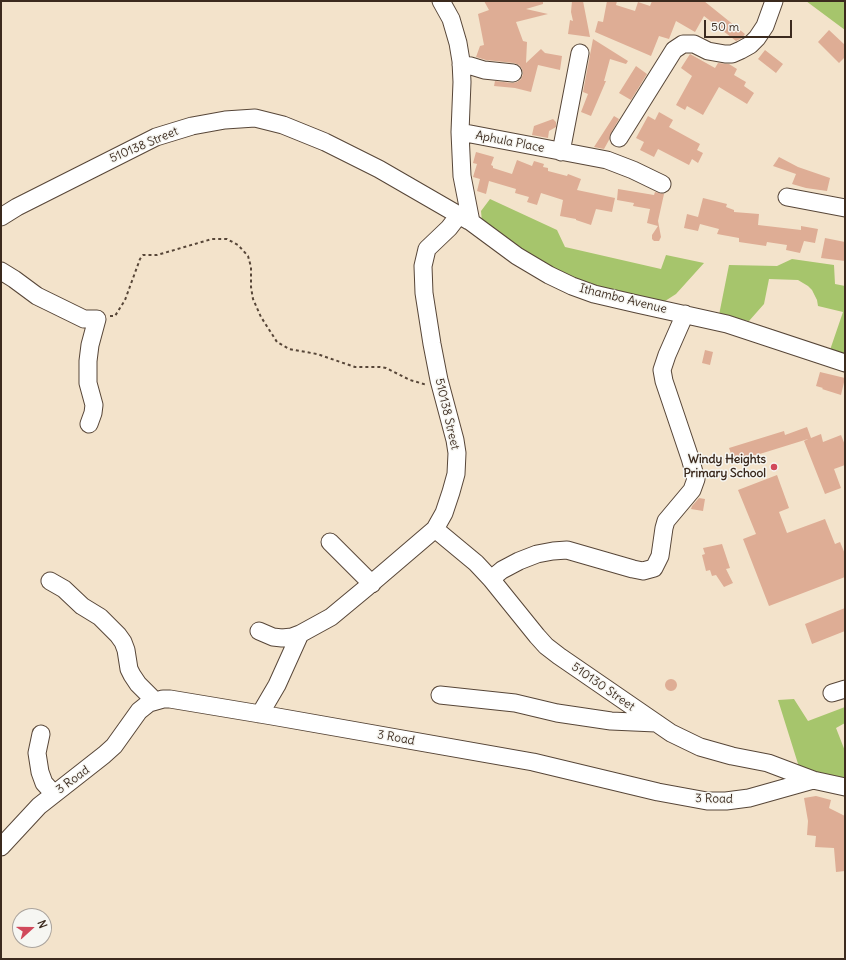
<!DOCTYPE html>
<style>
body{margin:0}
#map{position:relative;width:846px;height:960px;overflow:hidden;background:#f3e3cb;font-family:Delius,sans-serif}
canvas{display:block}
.frame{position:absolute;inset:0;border:2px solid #3b2a1e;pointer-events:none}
.north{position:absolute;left:12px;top:908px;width:40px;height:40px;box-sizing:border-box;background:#f6f6f2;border:1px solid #aba49d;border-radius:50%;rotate:69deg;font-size:11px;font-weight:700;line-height:16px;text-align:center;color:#3b2a1e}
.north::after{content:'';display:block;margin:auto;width:14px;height:18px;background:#d1495b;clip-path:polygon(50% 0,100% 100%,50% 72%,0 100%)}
.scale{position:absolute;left:704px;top:20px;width:88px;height:18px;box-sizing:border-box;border:2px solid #3b2a1e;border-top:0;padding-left:5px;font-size:12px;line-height:14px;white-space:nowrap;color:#3b2a1e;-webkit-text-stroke:3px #f6f6f2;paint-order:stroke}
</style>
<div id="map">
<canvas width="846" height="960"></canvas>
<div class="frame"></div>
<div class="north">N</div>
<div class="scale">50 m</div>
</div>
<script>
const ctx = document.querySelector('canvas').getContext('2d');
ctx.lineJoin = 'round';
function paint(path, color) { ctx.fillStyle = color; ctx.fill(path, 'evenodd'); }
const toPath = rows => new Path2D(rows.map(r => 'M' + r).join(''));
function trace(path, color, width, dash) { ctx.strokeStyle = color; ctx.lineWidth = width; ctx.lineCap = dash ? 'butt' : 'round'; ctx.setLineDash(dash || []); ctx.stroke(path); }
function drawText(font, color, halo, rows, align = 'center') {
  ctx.font = font + ' Delius,sans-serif'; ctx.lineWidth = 3; ctx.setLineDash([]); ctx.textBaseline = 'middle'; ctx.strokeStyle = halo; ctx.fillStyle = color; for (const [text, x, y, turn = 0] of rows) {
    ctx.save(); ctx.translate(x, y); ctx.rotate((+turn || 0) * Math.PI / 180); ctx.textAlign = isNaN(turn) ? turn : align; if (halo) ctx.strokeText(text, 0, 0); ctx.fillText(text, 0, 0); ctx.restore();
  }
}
const green = toPath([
 [806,1,845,1,845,30],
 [490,199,557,230,565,247,661,269,666,255,704,263,676,294,662,303,606,291,544,266,482,222,481,211],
 [792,259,834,265,835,284,845,286,845,355,830,350,843,312,818,306,817,300,812,290,808,286,798,280,769,279,764,304,749,321,719,315,729,265,777,266],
 [794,699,808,721,845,707,845,723,836,728,845,751,845,782,799,767,778,700]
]);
const building = toPath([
 [484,1,543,1,543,4,526,9,548,14,516,22,523,41,527,42,526,63,541,49,545,53,562,56,560,70,538,65,531,92,515,88,494,86,495,81,512,83,517,82,521,79,523,74,522,69,519,65,514,63,486,60,476,57,480,46,484,45,478,14,489,10],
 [572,1,583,1,590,37,568,34,570,20,573,21,571,12],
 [607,1,617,1,616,5,635,11,638,2,650,6,652,1,704,1,745,34,742,38,736,41,704,16,695,32,676,21,669,39,659,36,651,56,595,32,598,21,603,22],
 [829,30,845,45,845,57,839,63,818,42],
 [593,39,628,61,626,64,610,59,604,81,606,81,591,116,581,112,588,94,583,92],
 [765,50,783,64,776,73,758,59],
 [690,54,715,68,718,63,729,64,737,69,734,75,746,82,744,86,754,93,747,104,719,87,703,115,687,106,685,110,676,105,692,76,681,68],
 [636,66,647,74,631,100,619,93],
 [659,112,673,120,669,127,700,144,697,150,703,153,698,163,692,159,689,165,658,149,654,157,640,150,644,142,636,138,648,116,655,120],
 [614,116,619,119,611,133,609,140,604,149,594,147],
 [553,119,556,122,556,127,549,131,548,138,532,135,534,126],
 [476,152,494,157,491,165,493,166,493,168,512,174,517,160,532,166,534,161,544,164,543,167,548,168,548,171,567,176,568,174,581,179,577,190,615,198,612,212,596,209,591,225,576,220,576,219,560,216,563,200,541,193,537,205,527,202,529,197,515,193,516,189,489,181,486,194,477,191,480,179,473,177,477,164,473,163],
 [779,157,798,167,830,178,827,191,806,188,792,184,796,174,773,166],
 [618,189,654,195,655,192,664,194,658,221,661,237,659,241,654,241,652,239,652,235,658,226,647,223,650,209,633,206,634,203,617,200],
 [703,198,727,204,726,207,734,210,734,212,759,214,758,225,801,230,801,226,818,229,815,243,804,241,800,253,786,250,787,245,767,242,766,246,739,242,739,238,717,234,719,229,700,224,698,231,684,228,687,214,698,217],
 [825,238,845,242,845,261,821,258],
 [705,350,713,352,710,365,702,363],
 [820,372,845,378,841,395,822,389,823,388,816,386],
 [807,427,811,438,821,434,823,442,841,435,845,445,845,465,834,469,841,488,825,494,804,441,808,439,734,462,729,448,784,431,785,435],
 [777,475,789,508,779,512,787,533,825,519,835,544,840,542,845,554,845,577,769,606,743,539,756,534,738,490],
 [699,498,705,499,703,511,691,509,692,506],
 [722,544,730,568,726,569,733,583,724,587,716,575,712,576,710,570,706,571,702,555,705,554,703,548],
 [845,608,845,631,812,644,805,624],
 '665 685a6 6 0 1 1 12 0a6 6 0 1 1-12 0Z',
 [816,796,831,800,829,808,845,816,845,871,836,872,834,848,815,847,816,836,807,835,808,821,804,798]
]);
const path = toPath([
 [110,316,115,316,125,300,140,259,143,255,157,255,212,239,227,239,238,245,248,256,251,267,251,287,253,299,261,317,277,342,289,349,317,354,355,367,380,367,386,368,410,380,427,385]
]);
const minor = toPath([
 [441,1,451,19,458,43,461,61,462,82,460,132,462,176,471,222,517,256,549,275,572,286,594,294,637,304,727,324,845,363],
 [461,65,471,66,484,70,513,73],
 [460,132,607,160,633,170,662,184],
 [619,138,674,50,683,44,694,44,708,51,725,54,732,54,741,50,750,45,757,38,765,26,774,1],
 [561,152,580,53],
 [787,197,845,208],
 [1,217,17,207,156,137,192,126,225,120,255,118,283,125,325,142,379,169,469,221],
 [1,271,14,279,37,296,84,319,97,319,90,345,88,361,88,383,94,405,93,413,89,424],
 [435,529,476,563,491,579,537,636,546,646,559,656,671,733,700,747,732,756,768,763,813,780],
 [330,542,372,584],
 [491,579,502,570,519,561,537,554,553,551,567,550,633,569,643,571,654,568,660,556,664,528,666,521,692,490,696,479,690,458,664,381,662,370,667,355,685,314],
 [50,581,64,589,82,606,100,617,118,635,123,642,126,650,129,669,132,675,138,684,155,701],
 [259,631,273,637,282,638,292,637,300,634,331,617,366,588,435,529,444,513,451,492,456,474,457,453,455,440,439,380,432,344,424,293,423,266,427,249,449,228,459,215],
 [832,693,845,689],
 [440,695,515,703,557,713,611,721,656,723],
 [260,714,277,685,300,634],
 [41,734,37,753,40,772,44,783,54,794],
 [1,847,39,806,104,755,114,746,139,711,149,703,163,699,170,699,272,716,533,762,658,792,707,801,726,801,749,798,813,780,845,787]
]);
const markers = [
 [774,467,4,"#d1495b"]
];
const streetNames = [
 ["Aphula Place",510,142,11],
 ["510138 Street",144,145,-23],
 ["Ithambo Avenue",623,299,14],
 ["510138 Street",447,414,77],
 ["510130 Street",603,687,35],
 ["3 Road",396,738,10],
 ["3 Road",73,780,-36],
 ["3 Road",714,799,1]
];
const poiNames = [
 ["Windy Heights",766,460],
 ["Primary School",766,474]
];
paint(green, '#a6c56c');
paint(building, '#dead95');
trace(minor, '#574638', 19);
trace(path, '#574638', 2, [3, 3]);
trace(minor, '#fff', 17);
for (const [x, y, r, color] of markers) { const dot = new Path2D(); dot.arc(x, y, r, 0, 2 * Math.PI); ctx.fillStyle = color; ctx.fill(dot); trace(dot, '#f6f6f2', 1.5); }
drawText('12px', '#3b2a1e', '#f6f6f2', streetNames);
drawText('bold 12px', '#3b2a1e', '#f6f6f2', poiNames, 'right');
</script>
